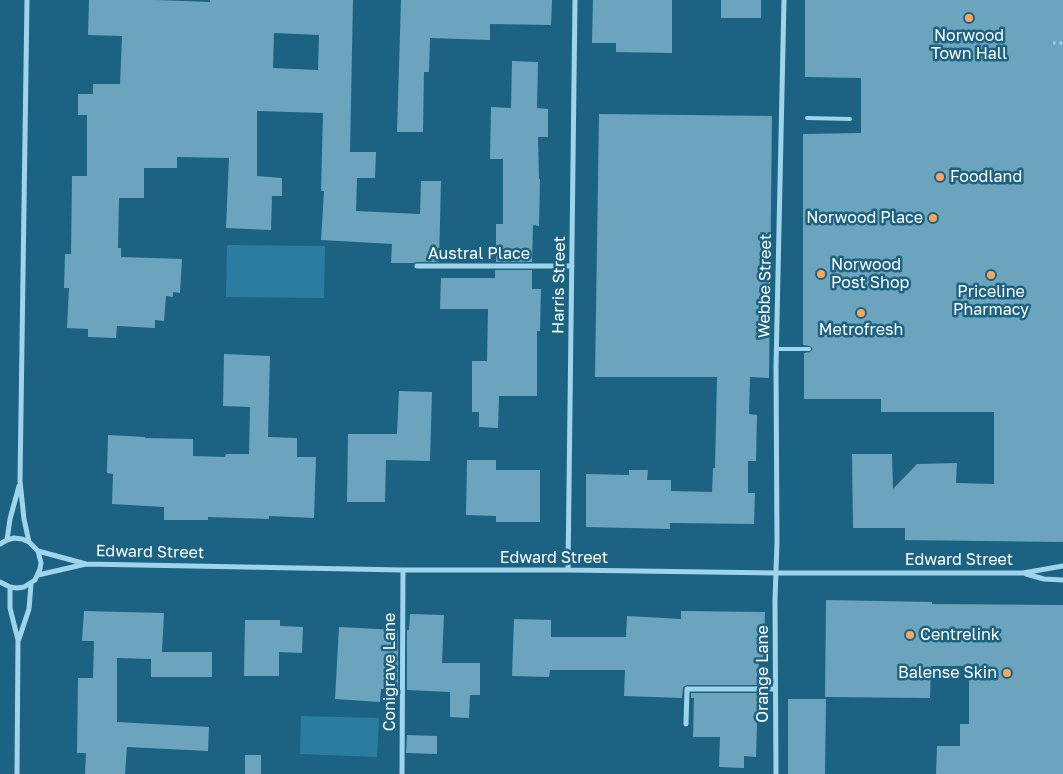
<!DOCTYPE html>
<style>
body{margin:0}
canvas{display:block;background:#1c6282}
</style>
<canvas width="1063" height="774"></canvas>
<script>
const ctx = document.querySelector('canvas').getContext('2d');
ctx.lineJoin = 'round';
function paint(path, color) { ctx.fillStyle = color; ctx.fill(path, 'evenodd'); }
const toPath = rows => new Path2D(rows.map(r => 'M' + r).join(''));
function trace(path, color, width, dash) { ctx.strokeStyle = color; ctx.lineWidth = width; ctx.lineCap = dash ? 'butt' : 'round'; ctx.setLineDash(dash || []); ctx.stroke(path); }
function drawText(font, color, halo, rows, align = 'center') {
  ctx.font = font + ' "Golos Text",sans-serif'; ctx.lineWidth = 5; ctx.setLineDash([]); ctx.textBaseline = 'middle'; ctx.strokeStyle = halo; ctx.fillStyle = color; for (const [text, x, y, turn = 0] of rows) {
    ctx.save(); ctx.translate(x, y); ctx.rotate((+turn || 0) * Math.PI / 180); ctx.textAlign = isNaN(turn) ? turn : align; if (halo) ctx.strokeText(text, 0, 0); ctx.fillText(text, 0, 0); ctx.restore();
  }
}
const green = toPath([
 [227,245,325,246,324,298,226,297],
 [301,716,379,718,377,757,300,754]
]);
const building = toPath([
 [89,0,156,0,210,2,210,0,353,0,350,152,376,152,375,178,357,178,356,211,420,214,421,181,441,181,439,262,417,262,414,263,391,263,392,244,321,240,324,191,321,191,323,113,257,111,257,176,282,178,282,196,272,196,271,230,226,228,229,158,177,157,177,168,144,168,144,198,119,198,118,248,121,248,121,257,182,259,180,293,173,292,173,297,166,296,164,321,155,320,155,328,117,326,116,338,88,337,88,329,67,328,69,288,64,288,65,254,71,254,72,176,87,176,87,115,78,115,78,94,93,94,93,84,120,84,122,36,88,35],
 [274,33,319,35,318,70,273,68],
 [401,0,552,0,551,25,490,24,490,40,430,38,429,72,424,72,423,132,397,132],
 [593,0,672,0,672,53,616,52,616,43,592,43],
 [721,0,761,0,761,18,721,18],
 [805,0,1063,0,1063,542,905,540,905,528,853,528,852,454,892,454,893,489,917,464,957,463,956,483,994,484,994,412,881,412,881,399,804,399,804,353,810,352,813,349,810,346,803,345,803,134,861,133,861,78,805,77],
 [512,61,538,62,537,108,548,109,548,137,538,137,539,179,540,179,539,226,533,225,532,262,496,262,496,224,503,224,503,159,490,159,491,107,511,108],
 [599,114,772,116,769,378,750,377,749,414,757,415,756,461,748,461,748,493,755,493,754,524,670,523,670,529,586,527,586,474,629,475,629,470,648,470,647,480,671,480,671,491,712,492,713,468,715,468,717,377,595,377],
 [495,270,532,270,532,289,541,289,540,331,537,331,537,396,499,396,498,428,479,427,479,412,472,412,472,361,487,361,488,309,440,309,441,278,495,278],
 [224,354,270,356,268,437,297,438,297,457,316,457,314,518,269,516,269,519,208,517,208,520,164,520,164,507,112,504,113,474,107,473,108,435,145,437,145,438,193,439,193,456,225,457,226,454,249,454,250,407,223,406],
 [399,391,432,392,430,461,386,460,385,502,347,502,348,434,397,434],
 [467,460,496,460,496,470,540,470,540,522,496,522,496,516,466,515],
 [826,600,932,602,932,604,1063,605,1063,774,936,774,937,746,960,746,960,724,969,724,969,666,931,666,930,698,825,697],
 [84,611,164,613,162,652,212,652,212,677,151,677,151,659,117,658,117,722,209,727,208,751,127,747,125,774,85,774,86,753,77,753,78,678,93,678,94,641,82,641],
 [681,611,765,612,764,646,763,658,759,658,758,685,687,685,683,687,682,698,624,696,625,670,550,670,549,677,512,676,514,619,551,620,551,637,626,637,627,616,681,619],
 [410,614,444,615,442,663,480,663,480,695,470,695,469,718,450,717,450,692,407,690,407,630,409,630],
 [245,620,280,620,280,626,303,627,302,653,279,652,279,676,244,676],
 [339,627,398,630,398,690,381,689,380,702,335,699],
 [691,693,758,693,756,757,744,756,744,768,719,767,720,737,693,737,694,698,691,698],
 [788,699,826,699,825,774,788,774],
 [407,735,437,736,437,754,406,753],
 [245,755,261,755,261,774,245,774]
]);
const path = toPath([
 [1053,43,1063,43]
]);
const service = toPath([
 [807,118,850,119],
 [776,349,809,349]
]);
const minor = toPath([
 [27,0,20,481,24,519,29,542],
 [417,266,572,266],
 [7,540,10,519,19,486],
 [0,544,7,540,14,538,22,539,29,542,38,551,41,563,40,569,35,580,24,587,17,588,10,587,0,582],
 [38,551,86,564,403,570,568,570,776,573,1023,573,1063,566],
 [568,570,575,0],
 [1026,574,1044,579,1063,580],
 [38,575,86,564],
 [10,587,10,608,18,640,17,774],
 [19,639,29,609,31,584],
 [686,724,687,689,775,689],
 [402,774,403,570],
 [776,774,775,600,777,542,776,366,784,0]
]);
const markers = [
 [969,18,5,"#fba65e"],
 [940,177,5,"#fba65e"],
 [933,218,5,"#fba65e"],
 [821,274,5,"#fba65e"],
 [991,275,5,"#fba65e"],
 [861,313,5,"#fba65e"],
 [910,635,5,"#fba65e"],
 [1007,673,5,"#fba65e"]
];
const poiNames = [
 ["Norwood",969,36],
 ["Town Hall",969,54],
 ["Foodland",950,177,"left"],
 ["Norwood Place",923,218,"right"],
 ["Norwood",831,265,"left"],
 ["Post Shop",831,283,"left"],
 ["Priceline",991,292],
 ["Pharmacy",991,310],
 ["Metrofresh",861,330],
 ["Centrelink",920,635,"left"],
 ["Balense Skin",997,673,"right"]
];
const streetNames = [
 ["Austral Place",479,254],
 ["Harris Street",559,285,-89],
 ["Webbe Street",765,286,-89],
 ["Edward Street",150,552,1],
 ["Edward Street",554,558],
 ["Edward Street",959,560],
 ["Conigrave Lane",390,672,-90],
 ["Orange Lane",763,674,-90]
];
paint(green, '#2b7d9f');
paint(building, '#6ba4bc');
trace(path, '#a0d4ea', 3, [2.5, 4]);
trace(service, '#a0d4ea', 4);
trace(minor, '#a0d4ea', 5);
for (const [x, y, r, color] of markers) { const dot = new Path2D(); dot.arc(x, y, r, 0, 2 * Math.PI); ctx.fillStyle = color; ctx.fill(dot); trace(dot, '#1c6282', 2); }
drawText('16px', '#fff', '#1c6282', poiNames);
drawText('16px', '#fff', '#1c6282', streetNames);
</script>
